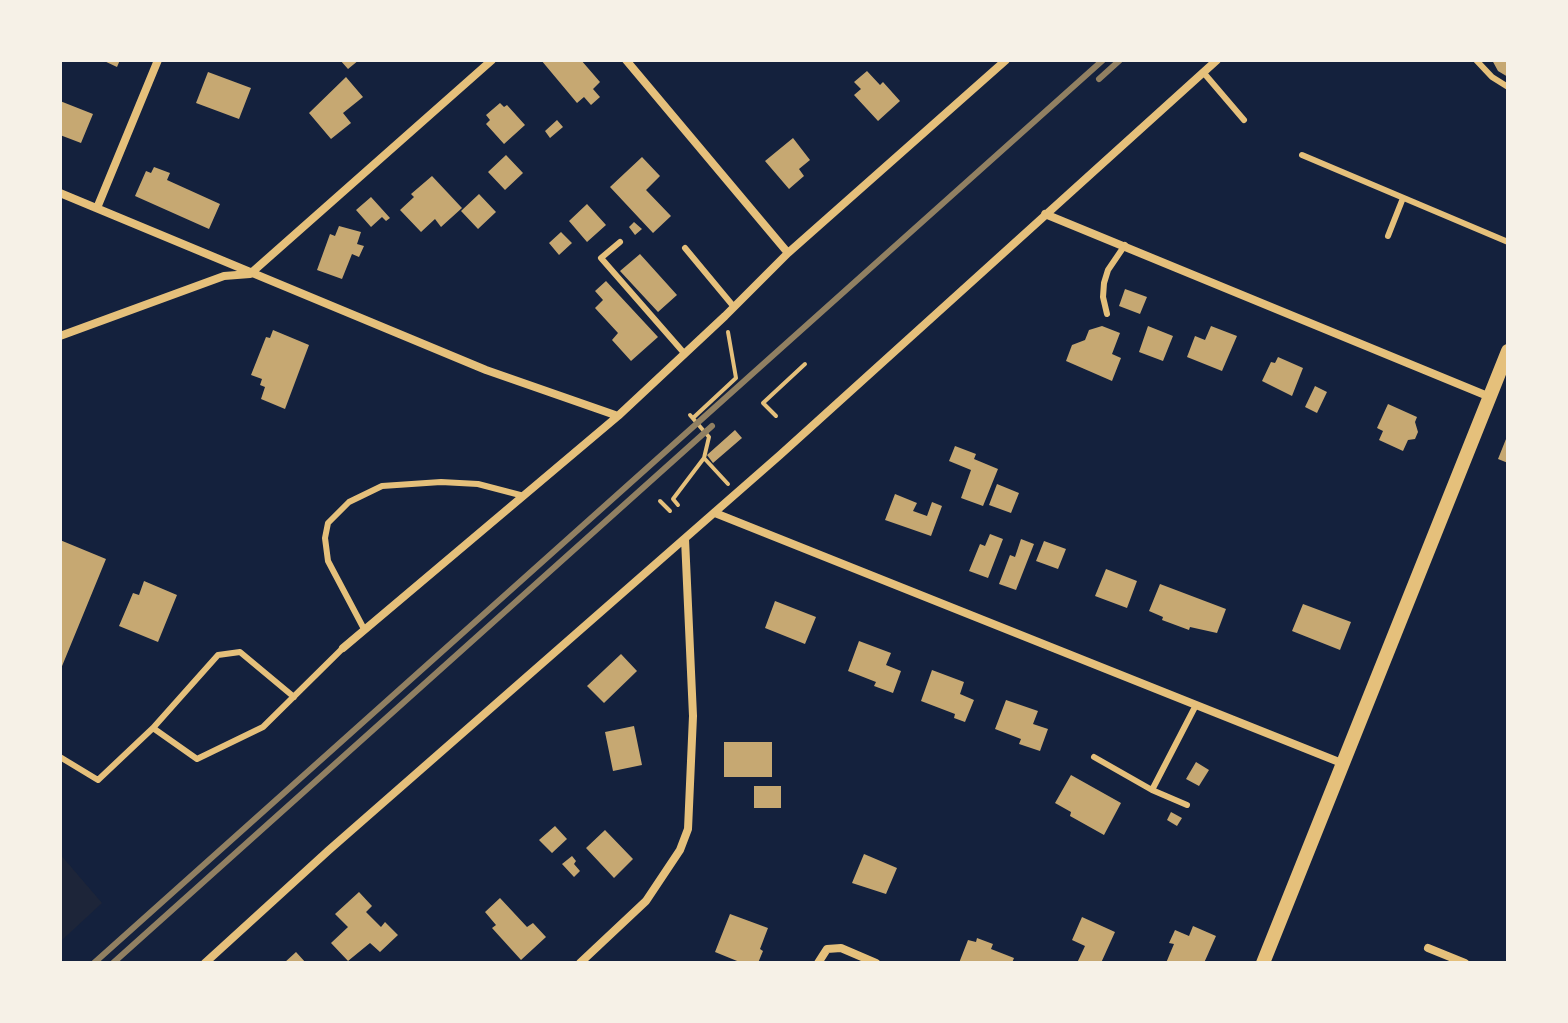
<!DOCTYPE html>
<style>
body{margin:0}
#map{position:relative;width:1568px;height:1023px;overflow:hidden;background:#14213d;font-family:Helvetica,sans-serif}
canvas{display:block}
.frame{position:absolute;inset:0;border:62px solid #f6f1e7;pointer-events:none}
</style>
<div id="map">
<canvas width="1568" height="1023"></canvas>
<div class="frame"></div>
</div>
<script>
const ctx = document.querySelector('canvas').getContext('2d');
ctx.lineJoin = 'round';
function paint(path, color) { ctx.fillStyle = color; ctx.fill(path, 'evenodd'); }
const toPath = rows => new Path2D(rows.map(r => 'M' + r).join(''));
function trace(path, color, width, dash) { ctx.strokeStyle = color; ctx.lineWidth = width; ctx.lineCap = dash ? 'butt' : 'round'; ctx.setLineDash(dash || []); ctx.stroke(path); }
const green = toPath([
 [60,854,102,903,60,942]
]);
const building = toPath([
 [102,60,120,60,117,67],
 [340,60,359,60,348,69],
 [541,60,581,60,600,82,593,89,600,97,591,105,584,97,577,103],
 [1492,60,1508,60,1508,77,1498,71],
 [867,71,880,85,883,82,900,101,878,121,854,95,861,89,854,82],
 [208,72,251,88,239,119,196,103],
 [346,77,363,97,343,113,351,123,331,139,309,113],
 [60,101,93,114,81,143,60,135],
 [500,103,504,107,507,105,525,125,504,144,486,124,490,120,486,115],
 [557,120,563,127,550,138,545,131],
 [793,138,810,160,799,169,804,176,789,189,765,161],
 [506,155,523,173,505,190,488,172],
 [642,157,660,176,646,190,671,216,653,233,610,187],
 [154,167,170,173,167,180,220,204,209,229,135,196,146,171,151,173],
 [432,176,462,208,441,227,435,219,421,232,400,210,414,197,411,194],
 [479,194,496,212,478,229,461,211],
 [371,197,390,218,386,221,382,217,371,227,356,210],
 [587,204,606,225,587,242,569,221],
 [634,222,642,229,635,235,629,227],
 [339,226,361,232,357,244,364,246,359,257,352,254,342,279,317,270,330,234,335,236],
 [561,232,572,243,559,255,549,243],
 [640,254,677,295,658,312,620,271],
 [606,281,658,337,631,361,612,340,618,333,595,308,603,300,595,291],
 [1125,289,1147,297,1140,314,1119,306],
 [1102,326,1120,333,1112,354,1121,358,1112,381,1066,361,1072,345,1085,340,1089,330],
 [1148,326,1173,336,1163,361,1139,352],
 [1211,326,1237,336,1222,371,1187,357,1195,336,1205,340],
 [273,330,309,345,285,409,261,399,265,387,260,385,262,379,251,375,266,337,270,338],
 [1278,357,1303,368,1292,396,1262,381,1271,362,1275,363],
 [1315,386,1327,392,1317,413,1305,407],
 [1388,404,1417,417,1415,422,1418,432,1415,439,1408,440,1403,451,1379,440,1383,431,1377,428],
 [735,430,742,438,713,463,707,455],
 [1508,434,1508,463,1498,459],
 [955,446,976,454,974,459,998,469,983,506,961,498,971,470,949,461],
 [997,484,1019,493,1011,513,989,505],
 [895,494,917,503,913,511,927,516,932,502,942,506,931,536,885,520],
 [990,534,1003,539,988,578,969,571,980,544,985,546],
 [1021,539,1034,544,1016,590,999,584,1010,555,1015,557],
 [60,540,106,559,60,671],
 [1044,541,1066,549,1058,569,1036,561],
 [1106,569,1137,581,1127,608,1095,596],
 [144,581,177,595,158,642,119,626,133,593,139,595],
 [1160,584,1226,609,1217,633,1190,627,1189,630,1162,620,1163,617,1149,611],
 [775,601,816,617,805,644,765,628],
 [1303,604,1351,622,1340,650,1292,631],
 [859,641,891,653,886,665,901,671,893,693,874,686,876,682,848,671],
 [621,654,637,671,604,703,587,686],
 [932,670,964,682,960,694,974,700,965,722,954,718,955,714,921,701],
 [1006,700,1038,711,1033,724,1048,729,1040,751,1019,744,1021,739,995,729],
 [634,726,642,765,613,771,605,732],
 [724,742,772,742,772,777,724,777],
 [1196,762,1209,770,1199,786,1186,779],
 [1071,775,1121,803,1104,835,1070,816,1071,812,1055,803],
 [754,786,781,786,781,808,754,808],
 [1171,812,1182,818,1177,826,1167,820],
 [555,826,567,839,552,853,539,840],
 [605,830,633,859,614,878,586,848],
 [864,854,897,868,886,894,852,883],
 [572,856,576,861,574,864,580,871,574,877,562,864],
 [359,892,372,906,366,912,381,927,385,922,398,935,380,952,370,943,348,961,331,943,348,927,335,914],
 [500,898,527,927,533,923,546,937,521,960,492,928,496,925,485,912],
 [730,914,768,928,760,949,763,951,758,963,742,963,715,952],
 [1082,917,1115,932,1101,963,1077,963,1085,946,1072,940],
 [1193,926,1216,936,1204,963,1166,963,1174,944,1169,943,1175,930,1189,936],
 [977,938,993,944,991,949,1014,958,1012,963,959,963,968,940,976,942],
 [296,952,306,963,284,963]
]);
const path = toPath([
 [690,415,709,437,704,458,728,484],
 [776,416,763,403,805,364],
 [693,418,736,378,728,332],
 [660,501,670,511],
 [678,505,673,499,704,458]
]);
const service = toPath([
 [1476,60,1492,77,1508,87],
 [1203,72,1244,120],
 [1302,155,1508,242],
 [1388,236,1403,198],
 [620,242,601,258,684,353],
 [685,248,734,307],
 [1107,314,1103,297,1104,283,1108,270,1125,245],
 [364,629,328,561,325,538,328,523,349,502,382,486,441,482,478,484,524,496],
 [153,728,218,655,240,652,294,697],
 [60,757,98,780,153,728,197,759,263,727,343,648],
 [1094,757,1152,790,1196,705],
 [1152,790,1187,805]
]);
const minor = toPath([
 [626,60,788,253],
 [60,193,486,370,618,416],
 [97,208,158,60],
 [1045,214,1490,397],
 [60,336,224,276,250,274,492,60],
 [715,513,1344,764],
 [343,648,618,416,725,316,788,253,1006,60],
 [1428,948,1465,963],
 [205,963,329,850,780,455,1217,60],
 [580,963,646,901,680,850,688,829,693,716,685,539],
 [818,963,827,949,841,948,876,963]
]);
const tertiary = toPath([
 [1263,963,1508,351]
]);
const rail = toPath([
 [1099,79,1120,60],
 [94,963,1103,60],
 [113,963,712,426]
]);
paint(green, '#1d2539');
paint(building, '#c6a872');
trace(path, '#e5c07b', 4);
trace(service, '#e5c07b', 6);
trace(minor, '#e5c07b', 8);
trace(tertiary, '#e5c07b', 14);
trace(rail, '#918062', 6);
</script>
